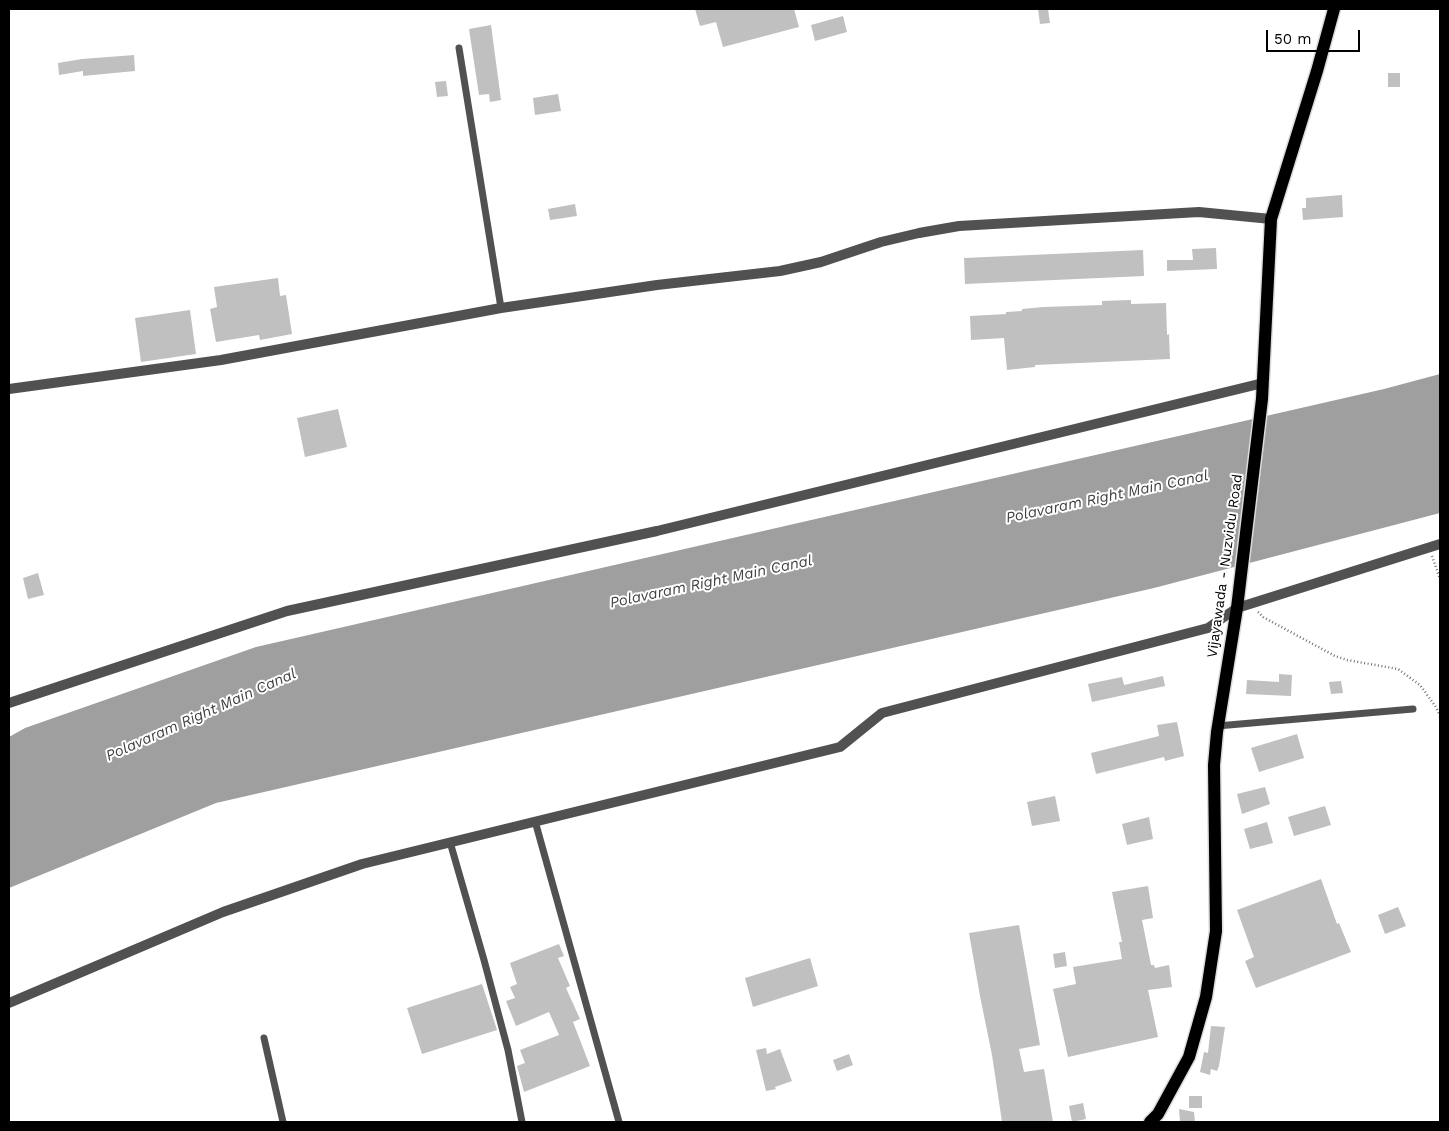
<!DOCTYPE html>
<style>
body{margin:0}
#map{position:relative;width:1449px;height:1131px;overflow:hidden;background:#fff;font-family:"Work Sans",sans-serif}
canvas{display:block}
.frame{position:absolute;inset:0;border:10px solid #000;pointer-events:none}
.scale{position:absolute;left:1266px;top:30px;width:94px;height:22px;box-sizing:border-box;border:2px solid #000;border-top:0;padding-left:6px;font-size:15px;line-height:18px;white-space:nowrap;color:#000;-webkit-text-stroke:4px #fff;paint-order:stroke}
</style>
<div id="map">
<canvas width="1449" height="1131"></canvas>
<div class="frame"></div>
<div class="scale">50 m</div>
</div>
<script>
const ctx = document.querySelector('canvas').getContext('2d');
ctx.lineJoin = 'round';
function paint(path, color) { ctx.fillStyle = color; ctx.fill(path, 'evenodd'); }
const toPath = rows => new Path2D(rows.map(r => 'M' + r).join(''));
function trace(path, color, width, dash) { ctx.strokeStyle = color; ctx.lineWidth = width; ctx.lineCap = dash ? 'butt' : 'round'; ctx.setLineDash(dash || []); ctx.stroke(path); }
function drawText(font, color, halo, rows, align = 'center') {
  ctx.font = font + ' "Work Sans",sans-serif'; ctx.lineWidth = 4; ctx.setLineDash([]); ctx.textBaseline = 'middle'; ctx.strokeStyle = halo; ctx.fillStyle = color; for (const [text, x, y, turn = 0] of rows) {
    ctx.save(); ctx.translate(x, y); ctx.rotate((+turn || 0) * Math.PI / 180); ctx.textAlign = isNaN(turn) ? turn : align; if (halo) ctx.strokeText(text, 0, 0); ctx.fillText(text, 0, 0); ctx.restore();
  }
}
const water = toPath([
 [1440,374,1440,513,1154,588,216,803,9,888,9,737,25,728,256,647,1384,389]
]);
const building = toPath([
 [695,9,794,9,799,27,723,47,716,22,700,26],
 [1038,9,1048,9,1050,23,1040,24],
 [843,16,847,32,815,41,811,25],
 [491,25,501,100,490,102,489,94,479,95,469,29],
 [134,55,135,71,83,76,83,71,59,75,58,63,82,59],
 [1388,73,1400,73,1400,87,1388,87],
 [446,81,448,96,437,97,435,82],
 [558,94,561,111,535,115,533,98],
 [1342,195,1343,217,1303,220,1302,208,1306,208,1306,198],
 [575,204,577,216,550,220,548,209],
 [1216,248,1217,269,1167,271,1167,260,1193,260,1192,249],
 [1143,250,1144,276,965,284,964,258],
 [278,278,280,296,286,295,292,334,260,340,259,335,216,342,210,309,217,307,214,287],
 [1131,300,1131,304,1166,303,1167,335,1169,334,1170,359,1035,365,1035,367,1007,370,1004,338,971,340,970,316,1006,314,1006,312,1022,311,1022,309,1043,307,1102,305,1102,301],
 [190,310,196,354,141,362,135,318],
 [338,409,347,447,305,457,297,418],
 [38,573,44,595,28,599,23,578],
 [1279,674,1292,675,1291,696,1246,694,1247,680,1279,682],
 [1163,676,1165,686,1092,702,1088,684,1122,677,1124,685],
 [1341,681,1343,693,1331,694,1329,682],
 [1177,722,1184,756,1165,761,1164,757,1096,774,1091,753,1159,736,1157,725],
 [1297,734,1304,758,1259,772,1251,748],
 [1265,787,1270,804,1242,814,1237,794],
 [1055,796,1060,821,1032,826,1027,802],
 [1325,806,1331,825,1294,836,1288,817],
 [1149,817,1153,839,1127,845,1122,824],
 [1267,822,1273,843,1250,849,1244,829],
 [1321,879,1337,924,1339,923,1351,952,1256,988,1245,961,1254,957,1237,910],
 [1148,886,1153,918,1142,920,1151,965,1154,965,1155,968,1169,965,1172,987,1148,990,1158,1037,1068,1057,1053,989,1076,984,1073,967,1122,959,1119,942,1122,942,1112,892],
 [1398,907,1406,926,1385,934,1378,915],
 [1019,925,1040,1045,1019,1049,1024,1072,1044,1069,1053,1122,1002,1122,992,1055,980,996,969,933],
 [559,944,564,956,558,958,570,986,566,988,580,1019,573,1022,590,1066,524,1092,517,1066,525,1063,520,1050,559,1035,549,1012,516,1026,506,1001,515,998,510,987,517,984,510,963],
 [1065,952,1067,966,1055,968,1053,954],
 [810,958,818,986,753,1007,745,978],
 [482,984,497,1030,422,1054,407,1008],
 [1211,1026,1225,1027,1219,1066,1217,1071,1211,1069,1210,1075,1200,1072,1204,1052,1208,1053],
 [766,1048,767,1054,780,1049,792,1081,775,1087,776,1089,766,1091,756,1050],
 [849,1054,853,1065,837,1071,833,1060],
 [1189,1096,1202,1096,1202,1108,1189,1108],
 [1083,1103,1086,1119,1072,1122,1069,1106],
 [1179,1109,1194,1112,1195,1122,1180,1122]
]);
const path = toPath([
 [1432,556,1440,579],
 [1258,612,1263,617,1335,656,1347,660,1398,669,1420,685,1436,707,1440,716]
]);
const service = toPath([
 [459,48,501,308],
 [1217,726,1413,709],
 [535,821,619,1122],
 [450,842,484,960,508,1050,522,1122],
 [264,1038,283,1122]
]);
const minor = toPath([
 [9,389,221,360,501,308,657,285,780,271,821,262,881,242,919,233,959,226,1199,212,1271,219],
 [9,703,287,611,657,531,1263,383],
 [9,1003,223,912,362,864,840,747,882,713,1208,628,1237,608,1440,544]
]);
const primary = toPath([
 [1150,1122,1158,1114,1189,1057,1206,997,1216,931,1214,765,1217,732,1237,608,1262,399,1271,219,1317,71,1334,9]
]);
const streetNames = [
 ["Vijayawada - Nuzvidu Road",1225,566,-82]
];
const waterNames = [
 ["Polavaram Right Main Canal",1107,497,-12],
 ["Polavaram Right Main Canal",711,582,-12],
 ["Polavaram Right Main Canal",201,715,-24]
];
paint(water, '#9f9f9f');
paint(building, '#c0c0c0');
trace(primary, '#dbdbdb', 15);
trace(path, '#737373', 2.5, [1, 2.5]);
trace(service, '#515151', 7);
trace(minor, '#515151', 10);
trace(primary, '#000', 12);
drawText('14px', '#000', '#fff', streetNames);
drawText('italic 15px', '#404040', '#fff', waterNames);
</script>
